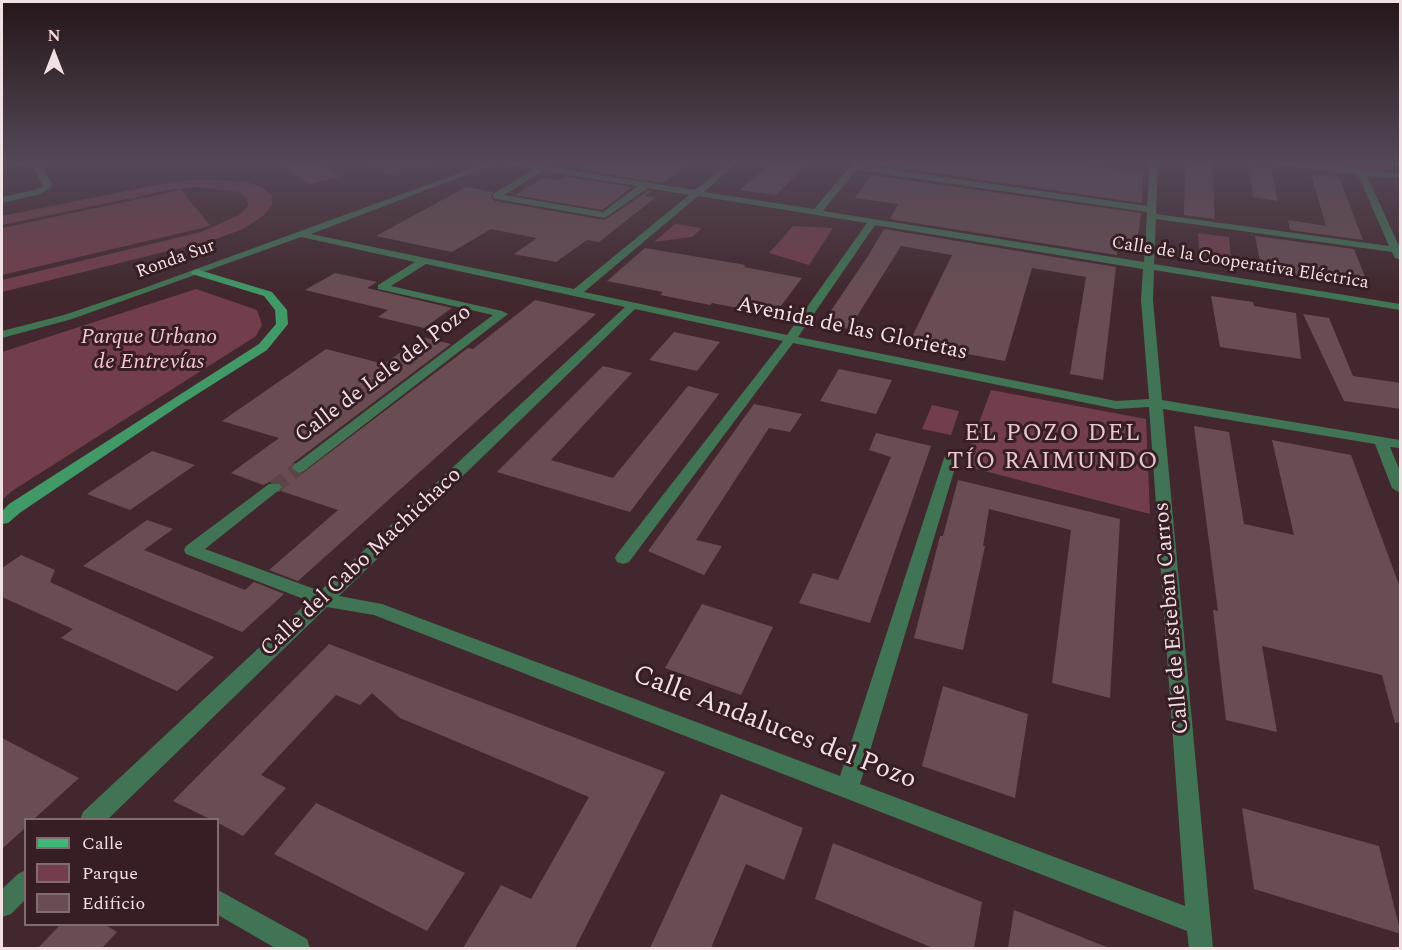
<!DOCTYPE html>
<meta charset="utf-8">
<style>
body{margin:0}
#map{position:relative;width:1402px;height:950px;overflow:hidden;background:#42282e;font-family:Spectral,serif}
canvas{display:block}
.frame{position:absolute;inset:0;border:3px solid #f1e0e3;pointer-events:none}
.legend{position:absolute;left:24px;top:818px;width:195px;height:108px;box-sizing:border-box;background:#371e24;border:2px solid #816c70;margin:0;padding:8px 10px;list-style:none;font-size:18px;color:#f1e0e3}
.legend li{display:flex;align-items:center;gap:12px;height:30px}
.legend b{width:30px;border:2px solid #816c70}
.north{position:absolute;left:24px;top:24px;width:60px;height:60px;-webkit-text-stroke:4px #371e24;paint-order:stroke;rotate:0deg;font-size:16px;font-weight:700;line-height:24px;text-align:center;color:#f1e0e3}
.north::after{content:'';display:block;margin:auto;width:21px;height:27px;background:#f1e0e3;clip-path:polygon(50% 0,100% 100%,50% 72%,0 100%)}
</style>
<div id="map">
<canvas width="1402" height="950"></canvas>
<div class="frame"></div>
<ul class="legend">
<li><b style="height:8px;background:#3eb675"></b>Calle</li>
<li><b style="height:16px;background:#733e4b"></b>Parque</li>
<li><b style="height:16px;background:#694d53"></b>Edificio</li>
</ul>
<div class="north">N</div>
</div>
<script>
const ctx = document.querySelector('canvas').getContext('2d');
ctx.lineJoin = 'round';
function paint(path, color) { ctx.fillStyle = color; ctx.fill(path, 'evenodd'); }
const toPath = rows => new Path2D(rows.map(r => 'M' + r).join(''));
function trace(path, color, width, dash) { ctx.strokeStyle = color; ctx.lineWidth = width; ctx.lineCap = dash ? 'butt' : 'round'; ctx.setLineDash(dash || []); ctx.stroke(path); }
function drawText(font, color, halo, rows, align = 'center') {
  ctx.font = font + ' Spectral,serif'; ctx.lineWidth = 6; ctx.setLineDash([]); ctx.textBaseline = 'middle'; ctx.strokeStyle = halo; ctx.fillStyle = color; for (const [text, x, y, turn = 0] of rows) {
    ctx.save(); ctx.translate(x, y); ctx.rotate((+turn || 0) * Math.PI / 180); ctx.textAlign = isNaN(turn) ? turn : align; if (halo) ctx.strokeText(text, 0, 0); ctx.fillText(text, 0, 0); ctx.restore();
  }
}
const green = toPath([
 [383,162,440,162,388,174,371,164],
 [1289,162,1379,162,1393,168,1379,172],
 [200,179,248,182,263,188,272,196,272,205,263,216,243,229,213,240,2,292,2,280,201,232,239,215,248,206,247,198,238,192,200,187,175,189,2,225,2,216,172,182],
 [181,190,211,226,2,275,2,228],
 [675,224,702,228,692,237,654,242],
 [793,226,833,228,809,265,769,253],
 [1198,233,1229,237,1231,259,1199,254],
 [196,289,257,310,262,325,256,336,12,491,2,500,2,352],
 [991,390,1146,419,1150,514,969,467,969,450],
 [932,405,959,411,951,435,922,429]
]);
const building = toPath([
 [280,162,319,162,340,177,309,184],
 [592,162,690,162,663,183,579,170],
 [771,162,809,162,776,195,740,190],
 [881,162,916,162,947,166,948,162,1058,162,1143,172,1142,203,878,165],
 [1185,162,1212,162,1215,219,1184,215],
 [1249,166,1271,169,1278,201,1253,197],
 [1311,174,1339,177,1363,240,1290,230,1288,220,1326,226],
 [872,175,1141,213,1136,252,1117,250,1117,255,890,219,898,204,855,198],
 [567,177,632,187,602,210,515,195,544,178,559,180],
 [466,187,493,192,491,198,495,201,605,220,649,190,652,191,645,196,655,198,599,242,587,240,556,262,514,254,537,238,491,229,452,252,376,236],
 [884,229,1116,267,1103,380,1070,374,1086,277,1032,268,1005,361,909,343,952,255,901,246,849,329,822,324,868,256],
 [1255,236,1354,249,1369,287,1262,271],
 [645,248,746,265,744,267,802,278,774,315,712,303,710,305,660,295,663,292,607,281],
 [335,273,377,282,367,288,452,308,424,328,378,317,388,310,305,290],
 [1211,296,1253,302,1254,306,1296,313,1301,359,1220,347],
 [535,300,596,314,298,581,269,570,338,510,281,491,284,487,279,482,269,482,263,485,231,473,279,438,222,421,326,349,384,364,422,337,451,344,293,463,290,468,300,475,468,348,473,349],
 [1303,314,1329,318,1353,376,1401,383,1401,409,1344,401],
 [674,332,720,342,697,371,649,360],
 [603,366,632,373,551,460,613,478,688,386,719,394,630,512,497,472],
 [839,369,892,380,876,414,820,401],
 [754,404,802,414,790,432,769,428,696,540,722,546,704,575,648,551],
 [1194,426,1229,432,1244,524,1294,535,1272,440,1351,455,1401,590,1401,722,1395,723,1382,675,1262,646,1277,732,1226,720,1213,610,1218,611],
 [876,433,931,446,870,623,799,603,813,573,838,580,891,457,869,450],
 [152,451,195,465,130,510,87,494],
 [958,480,1120,519,1110,698,1052,683,1071,530,989,509,983,546,985,546,963,650,914,638,940,536,943,536],
 [147,520,173,529,144,550,245,590,254,582,284,594,242,632,83,566],
 [21,555,55,570,50,582,214,657,177,691,61,638,73,629,2,597,2,568],
 [702,604,773,627,741,695,665,668],
 [329,644,665,772,575,948,463,948,501,885,531,899,589,797,400,718,372,693,360,705,336,695,261,775,286,788,243,836,218,823,218,819,210,819,173,801],
 [943,686,1028,714,1015,798,922,766],
 [2,738,79,778,34,819,26,819,26,827,2,849],
 [721,794,803,828,784,880,746,864,711,948,650,948],
 [316,803,465,873,427,931,274,854],
 [1242,808,1379,846,1401,934,1254,889],
 [833,843,982,902,974,948,933,948,815,899],
 [1014,910,1109,948,1008,948],
 [61,924,104,924,117,932,102,948,38,948]
]);
const streetTunnel = toPath([
 [274,487,299,468]
]);
const street = toPath([
 [19,162,39,162,52,183,51,187,40,194,2,203,2,197,34,190,43,186,32,164,2,169,2,165,19,162],
 [490,162,500,162,311,234,574,289,689,195,648,188,605,218,496,199,493,198,493,194,534,169,505,164,501,162,517,162,695,190,730,162,738,162,704,192,814,209,854,162,862,162,859,165,1147,206,1150,162,1158,162,1156,214,1389,246,1358,175,1269,164,1265,162,1285,162,1400,173,1400,178,1367,176,1400,248,1399,259,1395,258,1392,252,1156,219,1154,264,1400,304,1400,310,1154,270,1153,300,1162,400,1400,440,1400,448,1390,447,1400,471,1400,493,1392,488,1375,444,1163,409,1213,948,1189,948,1187,931,374,615,327,607,107,820,80,820,83,812,309,601,186,554,184,550,186,546,269,484,279,484,282,487,279,490,205,549,320,591,625,307,426,264,391,286,502,311,508,314,304,471,299,473,292,468,294,465,493,315,378,289,378,285,415,262,301,237,72,319,2,338,2,331,64,315,144,288,490,162],
 [856,170,1147,212,1144,262,823,211,856,170],
 [543,171,638,186,603,212,504,195,543,171],
 [698,196,867,223,787,335,584,292,698,196],
 [875,225,1143,269,1141,300,1149,399,1116,401,798,337,875,225],
 [635,309,783,341,617,554,615,558,617,562,623,564,629,562,793,343,1116,409,1149,407,1185,906,860,784,958,458,956,455,946,455,944,458,840,776,382,604,339,596,635,309],
 [26,870,26,899,11,914,2,917,2,889,18,874,26,870],
 [218,890,307,939,310,948,275,948,218,915,218,890]
]);
const secondary = toPath([
 [196,269,272,292,287,310,288,324,267,350,180,405,21,512,8,523,2,524,2,511,9,504,259,344,276,324,275,310,264,296,192,274,191,272,196,269]
]);
const primary = toPath([
 [1384,162,1400,163,1400,168,1385,164,1384,162]
]);
const farStreetnames = [
 ["Ronda Sur",176,260,-20],
 ["Calle de la Cooperativa Eléctrica",1240,264,9]
];
const streetNames = [
 ["Avenida de las Glorietas",852,330,12],
 ["Calle de Lele del Pozo",384,375,-37],
 ["Calle del Cabo Machichaco",362,563,-43],
 ["Calle de Esteban Carros",1173,618,-95]
];
const parkNames = [
 ["Parque Urbano",149,339],
 ["de Entrevías",149,364]
];
const neighbourhoodNames = [
 ["EL POZO DEL",1053,435],
 ["TÍO RAIMUNDO",1053,463]
];
const nearStreetnames = [
 ["Calle Andaluces del Pozo",774,729,21]
];
paint(green, '#733e4b');
paint(building, '#694d53');
trace(streetTunnel, '#5c4449', 14, [14, 8]);
paint(street, '#407454');
paint(secondary, '#419967');
paint(primary, '#3eb675');
const sky = ctx.createLinearGradient(0, 0, 0, 295);
sky.addColorStop(0, '#241619');
sky.addColorStop(0.55, '#544857');
sky.addColorStop(1, '#54485700');
ctx.fillStyle = sky;
ctx.fillRect(0, 0, 1402, 295);
drawText('18px', '#f1e0e3', '#371e24', farStreetnames);
drawText('22px', '#f1e0e3', '#371e24', streetNames);
drawText('italic 22px', '#f5c6cf', '#371e24', parkNames);
ctx.letterSpacing = '1.5px';
drawText('24px', '#e9c7ce', '#371e24', neighbourhoodNames);
ctx.letterSpacing = '0px';
drawText('27px', '#f1e0e3', '#371e24', nearStreetnames);
</script>
